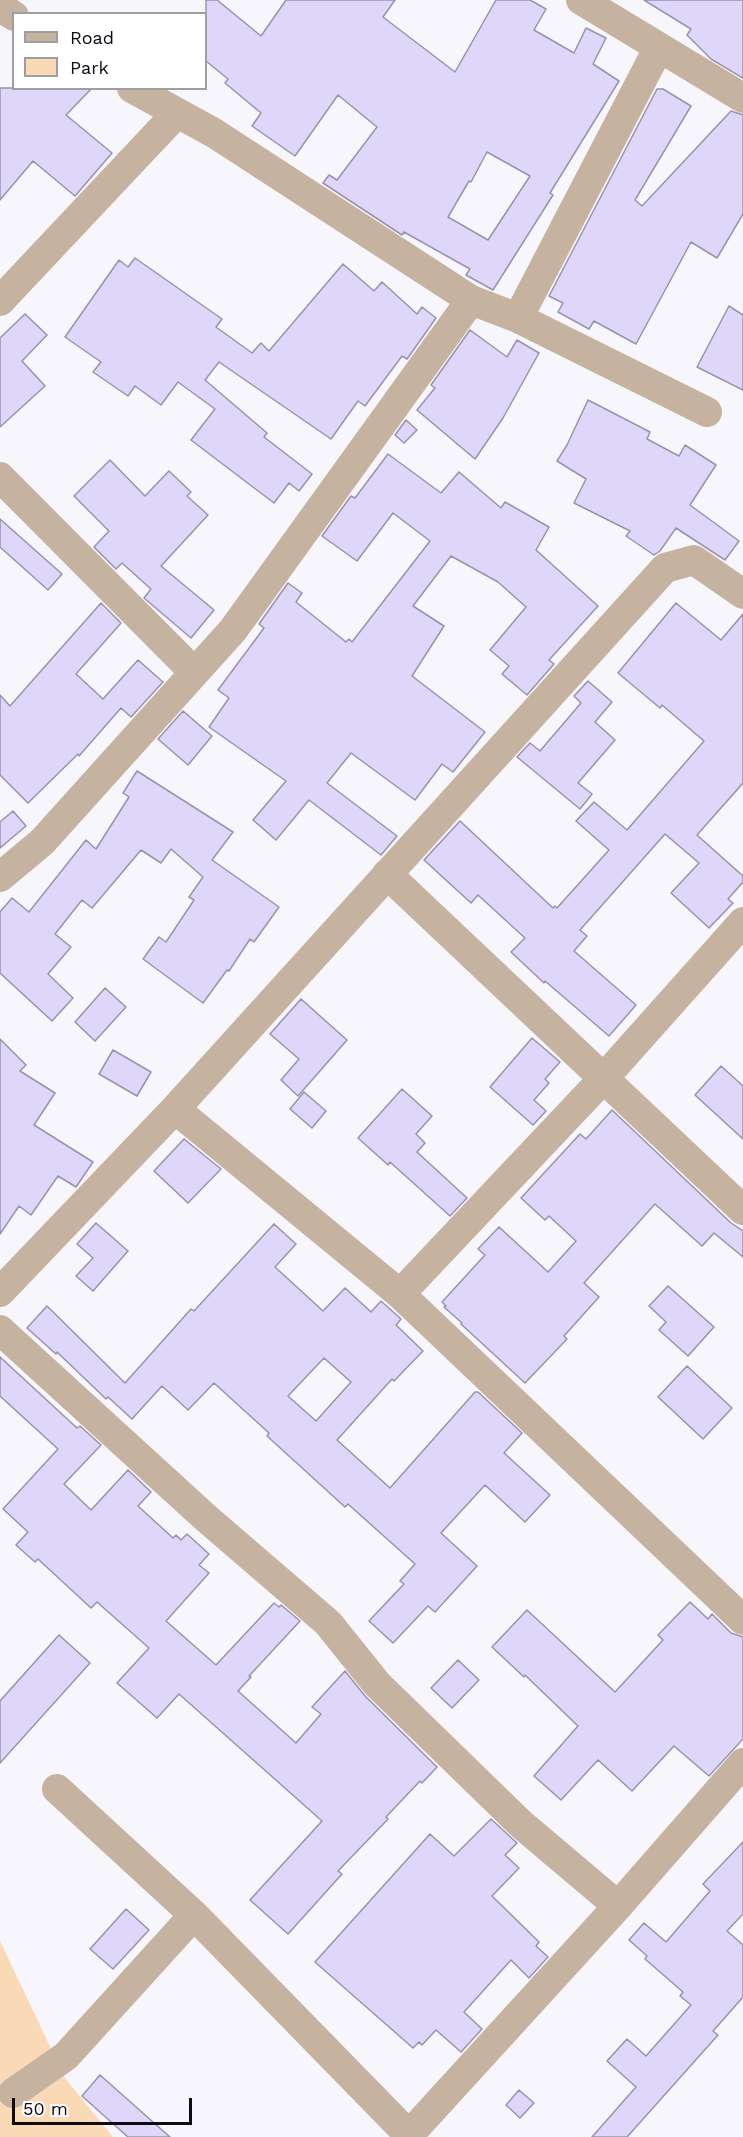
<!DOCTYPE html>
<style>
body{margin:0}
#map{position:relative;width:743px;height:2137px;overflow:hidden;background:#f7f6fc;font-family:"Work Sans",sans-serif}
canvas{display:block}
.legend{position:absolute;left:12px;top:12px;width:195px;height:78px;box-sizing:border-box;background:#fff;border:2px solid #9e9da1;margin:0;padding:8px 10px;list-style:none;font-size:18px;color:#0d0a14}
.legend li{display:flex;align-items:center;gap:12px;height:30px}
.legend b{width:30px;border:2px solid #9e9da1}
.scale{position:absolute;left:12px;top:2098px;width:180px;height:27px;box-sizing:border-box;border:3px solid #0d0a14;border-top:0;padding-left:8px;font-size:18px;line-height:21px;white-space:nowrap;color:#0d0a14;-webkit-text-stroke:4px #fff;paint-order:stroke}
</style>
<div id="map">
<canvas width="743" height="2137"></canvas>
<ul class="legend">
<li><b style="height:8px;background:#c6b39f"></b>Road</li>
<li><b style="height:16px;background:#fad9b6"></b>Park</li>
</ul>
<div class="scale">50 m</div>
</div>
<script>
const ctx = document.querySelector('canvas').getContext('2d');
ctx.lineJoin = 'round';
function paint(path, color) { ctx.fillStyle = color; ctx.fill(path, 'evenodd'); }
const toPath = rows => new Path2D(rows.map(r => 'M' + r).join(''));
function trace(path, color, width, dash) { ctx.strokeStyle = color; ctx.lineWidth = width; ctx.lineCap = dash ? 'butt' : 'round'; ctx.setLineDash(dash || []); ctx.stroke(path); }
const green = toPath([
 [0,1941,65,2078,113,2137,0,2137]
]);
const building = toPath([
 [206,0,217,0,261,36,286,0,395,0,383,17,455,72,496,0,530,0,546,9,534,30,574,53,586,28,606,38,593,64,619,81,550,193,553,195,493,290,466,275,470,269,404,232,402,235,323,183,329,175,337,180,377,127,338,95,295,156,252,126,261,113,225,83,228,79,206,61,206,0],
 [487,152,530,176,488,240,448,217,469,181,471,182,487,152],
 [644,0,743,0,743,78,711,59,687,35,691,29,644,0],
 [0,88,92,88,66,115,112,153,75,196,33,161,0,200,0,88],
 [657,89,663,89,691,106,635,200,642,206,731,111,743,115,743,214,717,258,691,242,636,344,594,321,589,329,558,312,563,303,549,296,657,89],
 [135,258,222,319,216,327,252,353,261,343,269,351,343,264,374,291,382,282,417,314,422,307,436,318,407,359,402,356,365,406,358,401,331,439,219,362,205,380,267,433,264,437,312,474,299,491,289,483,274,503,191,440,215,409,178,382,161,405,135,386,128,396,93,372,101,362,65,337,119,260,128,267,135,258],
 [729,306,743,315,743,390,697,367,729,306],
 [25,314,47,335,22,361,45,386,0,427,0,338,25,314],
 [470,330,507,357,517,340,539,353,503,418,475,459,417,410,435,388,431,385,470,330],
 [588,400,650,432,647,439,679,456,685,445,716,465,690,505,739,541,725,560,676,528,660,551,654,555,626,536,630,531,574,503,586,479,557,461,567,445,588,400],
 [406,420,417,430,404,443,395,435,406,420],
 [388,454,441,493,459,472,501,508,505,502,549,527,536,550,598,606,549,660,554,664,527,695,502,674,509,666,490,650,526,607,498,582,451,556,413,606,444,626,412,676,485,732,453,772,442,764,415,800,351,753,327,783,397,836,381,855,309,800,276,840,253,820,286,781,209,727,229,698,218,690,264,628,259,624,288,583,302,593,296,602,346,642,349,639,352,642,430,541,393,513,357,561,322,536,351,496,355,498,388,454],
 [110,460,145,496,169,471,191,492,187,496,208,515,161,566,214,610,191,638,144,598,151,589,122,563,116,569,94,547,109,531,74,496,110,460],
 [0,519,62,574,48,590,0,547,0,519],
 [101,603,121,623,76,674,103,699,138,660,163,682,131,717,121,708,79,756,78,754,28,803,0,775,0,695,10,706,101,603],
 [676,603,721,640,743,614,743,783,697,835,743,876,743,882,728,899,733,903,709,928,671,893,699,863,665,834,580,930,587,936,574,951,636,1005,609,1036,545,981,544,983,511,952,525,938,478,895,471,903,424,860,460,821,553,908,555,906,557,908,609,850,576,821,594,802,627,830,704,741,662,705,660,708,618,673,676,603],
 [588,681,612,702,595,722,615,740,578,783,592,794,580,809,517,757,530,743,540,751,581,703,574,696,588,681],
 [183,711,212,736,188,765,158,739,183,711],
 [137,771,233,832,212,860,279,907,254,942,250,939,229,971,227,970,203,1003,143,959,159,937,166,942,194,900,189,897,203,877,171,849,161,863,141,850,92,908,82,900,55,934,71,947,48,974,73,998,52,1021,0,973,0,912,12,898,29,912,86,840,96,849,129,797,123,793,137,771],
 [13,811,26,826,0,848,0,822,13,811],
 [105,988,126,1007,95,1041,75,1022,105,988],
 [301,999,347,1040,298,1096,281,1080,299,1059,270,1034,301,999],
 [532,1038,560,1062,545,1079,549,1083,534,1100,546,1111,533,1125,490,1087,532,1038],
 [0,1039,26,1065,20,1071,55,1093,34,1125,93,1162,76,1187,58,1176,31,1215,19,1206,0,1234,0,1039],
 [113,1050,151,1072,137,1096,99,1074,113,1050],
 [721,1066,743,1086,743,1139,695,1095,721,1066],
 [402,1089,432,1116,416,1134,425,1143,417,1152,467,1198,450,1216,390,1162,388,1165,358,1138,402,1089],
 [304,1092,326,1111,312,1128,290,1109,304,1092],
 [612,1110,731,1223,743,1231,743,1257,714,1233,702,1246,655,1204,584,1283,599,1297,564,1336,567,1339,525,1383,461,1324,462,1323,444,1307,446,1306,442,1302,485,1255,478,1249,499,1227,548,1272,576,1241,549,1216,545,1220,521,1198,580,1134,586,1139,612,1110],
 [184,1139,221,1169,188,1203,154,1171,184,1139],
 [96,1223,128,1251,93,1291,76,1276,93,1258,77,1244,96,1223],
 [274,1224,296,1244,275,1267,323,1311,345,1288,371,1312,381,1301,401,1319,396,1325,423,1351,394,1381,392,1379,337,1440,390,1488,475,1392,478,1392,522,1433,504,1453,550,1495,525,1522,485,1485,441,1533,477,1566,435,1612,428,1606,393,1643,369,1621,404,1584,400,1581,415,1564,348,1504,345,1507,267,1436,269,1433,214,1383,188,1410,162,1386,132,1419,108,1397,106,1399,57,1352,56,1354,27,1328,47,1306,125,1383,191,1309,194,1311,274,1224],
 [324,1358,351,1382,316,1421,288,1396,324,1358],
 [668,1286,714,1327,688,1356,659,1330,666,1322,649,1306,668,1286],
 [0,1357,77,1428,80,1426,101,1445,64,1484,91,1510,128,1470,151,1492,138,1506,173,1538,176,1535,181,1540,187,1534,209,1554,199,1565,209,1573,166,1621,216,1665,274,1603,279,1607,281,1605,300,1621,249,1676,251,1677,238,1691,296,1743,321,1714,312,1707,345,1671,365,1696,437,1767,422,1783,420,1781,386,1817,388,1819,338,1871,342,1874,288,1934,250,1900,322,1821,179,1694,157,1718,117,1683,149,1648,97,1602,91,1608,38,1559,35,1562,16,1545,28,1532,3,1509,58,1449,0,1396,0,1357],
 [687,1366,732,1408,703,1439,658,1397,687,1366],
 [690,1602,708,1619,712,1614,731,1633,743,1637,743,1739,709,1776,674,1746,632,1791,598,1760,561,1800,534,1776,578,1726,525,1675,524,1677,492,1647,527,1610,615,1692,663,1640,658,1635,690,1602],
 [59,1635,90,1663,0,1763,0,1701,59,1635],
 [458,1660,479,1680,452,1708,431,1688,458,1660],
 [491,1819,517,1843,505,1855,519,1868,492,1896,539,1942,536,1946,548,1957,529,1978,511,1960,464,2012,482,2029,461,2052,436,2030,422,2045,419,2042,413,2048,315,1962,430,1834,454,1856,491,1819],
 [743,1842,743,1914,727,1931,743,1945,743,1997,713,2031,718,2035,627,2137,592,2137,636,2087,607,2061,627,2039,646,2056,691,2005,680,1996,683,1992,645,1959,647,1956,629,1940,644,1923,666,1942,710,1891,703,1884,743,1842],
 [126,1909,149,1930,113,1969,90,1949,126,1909],
 [100,2075,170,2137,128,2137,82,2096,100,2075],
 [519,2090,534,2103,520,2118,506,2105,519,2090]
]);
const minor = toPath([
 [581,0,743,98],
 [0,7,14,16],
 [132,88,214,133,471,300,518,318,707,412],
 [0,301,177,113],
 [518,318,659,47],
 [0,477,194,672],
 [387,874,743,1210],
 [0,877,42,842,233,630,471,300],
 [175,1109,400,1294,743,1620],
 [0,1292,175,1109,665,568,694,560,743,594],
 [400,1294,603,1079,743,922],
 [0,1330,206,1518,328,1623,377,1684,521,1824,618,1906],
 [57,1789,194,1915,409,2135],
 [13,2093,66,2056,194,1915],
 [407,2137,618,1906,743,1763]
]);
paint(green, '#fad9b6');
paint(building, '#dfd7f9');
trace(building, '#9992ae', 1.5);
trace(minor, '#c6b39f', 30);
</script>
